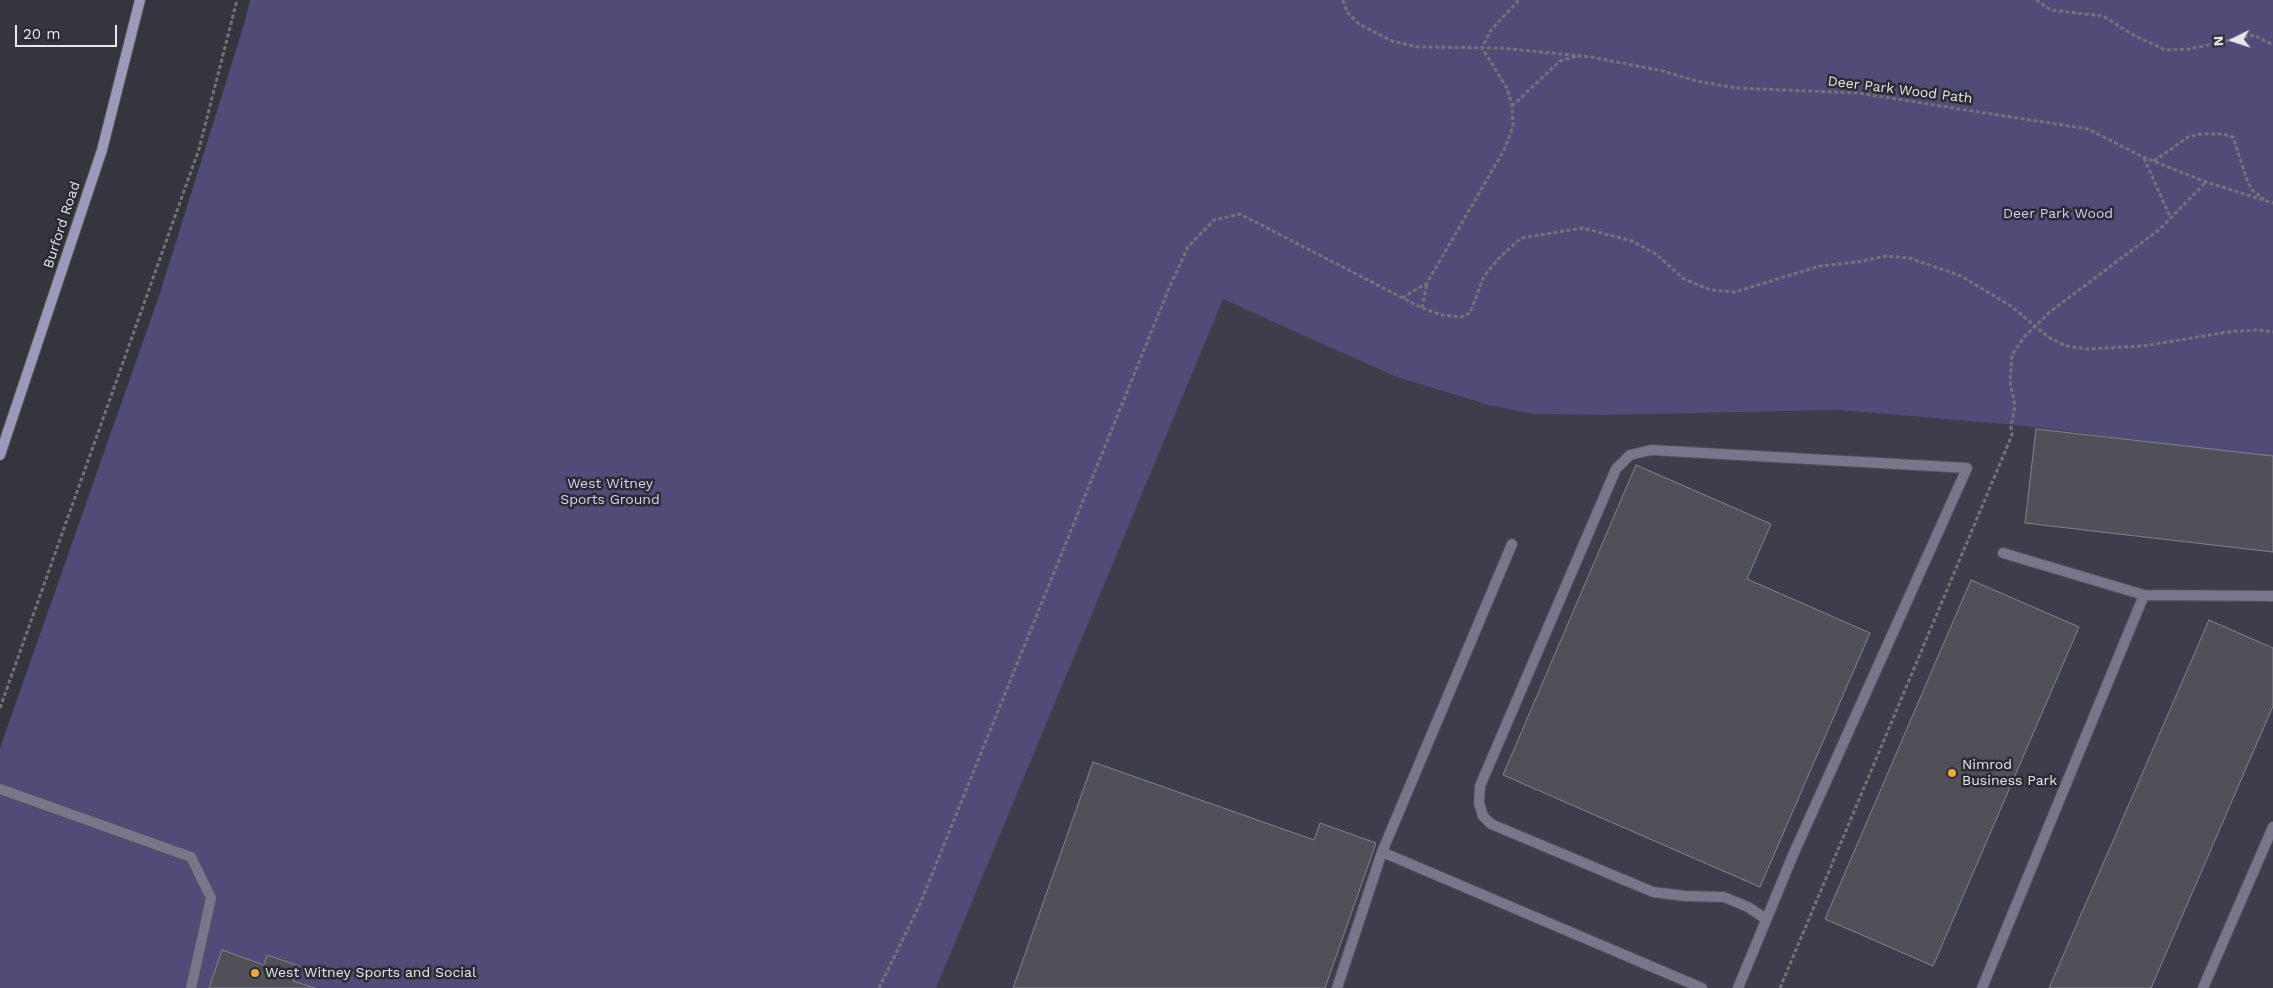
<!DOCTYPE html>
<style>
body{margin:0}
#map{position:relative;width:2273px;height:988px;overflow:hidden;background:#36353d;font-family:"Work Sans",sans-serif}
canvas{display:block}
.north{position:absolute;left:2208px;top:15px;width:50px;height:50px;-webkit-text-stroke:4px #2c2b33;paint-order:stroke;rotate:266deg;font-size:14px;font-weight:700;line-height:20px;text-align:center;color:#e7e7ec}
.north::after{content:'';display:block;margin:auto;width:18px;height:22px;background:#e7e7ec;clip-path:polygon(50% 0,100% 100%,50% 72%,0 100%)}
.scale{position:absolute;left:15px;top:25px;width:102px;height:22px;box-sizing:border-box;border:2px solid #e7e7ec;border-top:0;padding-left:6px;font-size:15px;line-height:18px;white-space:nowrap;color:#e7e7ec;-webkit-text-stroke:4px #2c2b33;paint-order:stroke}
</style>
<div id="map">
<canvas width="2273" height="988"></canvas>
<div class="north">N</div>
<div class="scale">20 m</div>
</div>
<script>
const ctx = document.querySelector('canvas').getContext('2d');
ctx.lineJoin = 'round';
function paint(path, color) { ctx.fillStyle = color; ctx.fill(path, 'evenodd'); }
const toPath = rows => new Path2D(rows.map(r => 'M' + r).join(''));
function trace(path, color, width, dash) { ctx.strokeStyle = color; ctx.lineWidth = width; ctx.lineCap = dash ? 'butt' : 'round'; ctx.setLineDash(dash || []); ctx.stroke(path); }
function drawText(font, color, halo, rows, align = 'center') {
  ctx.font = font + ' "Work Sans",sans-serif'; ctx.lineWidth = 5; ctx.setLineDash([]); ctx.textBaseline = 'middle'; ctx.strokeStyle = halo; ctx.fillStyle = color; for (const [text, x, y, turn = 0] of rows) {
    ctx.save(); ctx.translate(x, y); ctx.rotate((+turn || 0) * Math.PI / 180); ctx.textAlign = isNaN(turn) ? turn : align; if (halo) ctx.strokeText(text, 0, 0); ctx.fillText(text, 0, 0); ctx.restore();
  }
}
const built = toPath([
 [1223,298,1394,376,1488,405,1534,414,1603,415,1838,410,2016,425,2273,457,2273,988,936,988]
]);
const green = toPath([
 [250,0,2273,0,2273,457,2016,425,1838,410,1603,415,1534,414,1488,405,1394,376,1223,299,936,988,0,988,0,748,159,296,243,28]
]);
const building = toPath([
 [2036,429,2273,456,2273,552,2025,523,2036,429],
 [1636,465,1771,524,1747,579,1870,633,1760,887,1503,775,1636,465],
 [1971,580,2079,627,1933,966,1825,919,1971,580],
 [2209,620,2273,648,2273,706,2151,988,2049,988,2209,620],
 [1093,762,1314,840,1320,823,1376,843,1325,988,1013,988,1093,762],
 [222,950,264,965,267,955,299,966,293,981,315,988,209,988,222,950]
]);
const path = toPath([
 [1343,0,1347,12,1359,24,1392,41,1418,47,1501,48,1591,57,1663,71,1696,81,1736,88,1858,93,2088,129,2143,157,2206,182,2273,203],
 [2036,0,2051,10,2103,16,2135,36,2166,50,2189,49,2254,35,2273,45],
 [1512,106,1560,61,1578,56],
 [2144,158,2170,217],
 [2154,161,2188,137,2201,134,2222,134,2233,137,2247,180,2252,190,2264,199],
 [1402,298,1427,283,1504,150,1513,127,1512,106,1507,88,1482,48,1491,30,1519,0],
 [1422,308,1427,284],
 [0,708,199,149,237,0],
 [879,988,920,904,1169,288,1188,247,1214,220,1240,214,1422,308,1442,315,1461,317,1470,313,1484,276,1500,257,1521,238,1583,228,1632,241,1656,254,1684,279,1711,290,1735,292,1820,266,1857,262,1886,256,1909,258,1961,276,2011,306,2048,337,2066,346,2087,349,2143,346,2228,332,2257,330,2273,332],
 [1780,988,2012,435,2011,427,2015,406,2010,382,2012,355,2024,337,2051,311,2160,229,2206,182]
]);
const service = toPath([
 [2003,553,2144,595,2273,596],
 [0,789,191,857,211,898,191,988],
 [1382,852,1702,988],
 [1337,988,1382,852,1512,544],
 [1738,988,1793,855,1967,468,1651,450,1630,455,1616,469,1480,786,1479,803,1483,816,1491,824,1653,892,1685,896,1724,897,1748,907,1766,919],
 [1982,988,2144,595],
 [2203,988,2273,827]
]);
const secondary = toPath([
 [0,455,102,150,140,0]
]);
const markers = [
 [1952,773,5,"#ebaa39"],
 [255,973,5,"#ebaa39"]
];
const streetNames = [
 ["Deer Park Wood Path",1900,90,7],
 ["Burford Road",62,225,-72]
];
const parkNames = [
 ["Deer Park Wood",2058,214],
 ["West Witney",610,484],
 ["Sports Ground",610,500]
];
const poiNames = [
 ["Nimrod",1962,765],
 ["Business Park",1962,781],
 ["West Witney Sports and Social",265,973]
];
paint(built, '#3e3d4b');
paint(green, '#504c77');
paint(building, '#515059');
trace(building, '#83838c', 1);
trace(service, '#525159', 12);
trace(secondary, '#525159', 12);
trace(path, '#737279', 3, [4, 2.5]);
trace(service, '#77768b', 10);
trace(secondary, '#9b9abb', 10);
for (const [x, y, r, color] of markers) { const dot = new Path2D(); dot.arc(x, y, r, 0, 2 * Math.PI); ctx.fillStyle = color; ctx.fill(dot); trace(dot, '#2c2b33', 2); }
drawText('14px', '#e7e7ec', '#2c2b33', streetNames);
drawText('14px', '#d2d0fc', '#2c2b33', parkNames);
drawText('14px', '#e7e7ec', '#2c2b33', poiNames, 'left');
</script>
